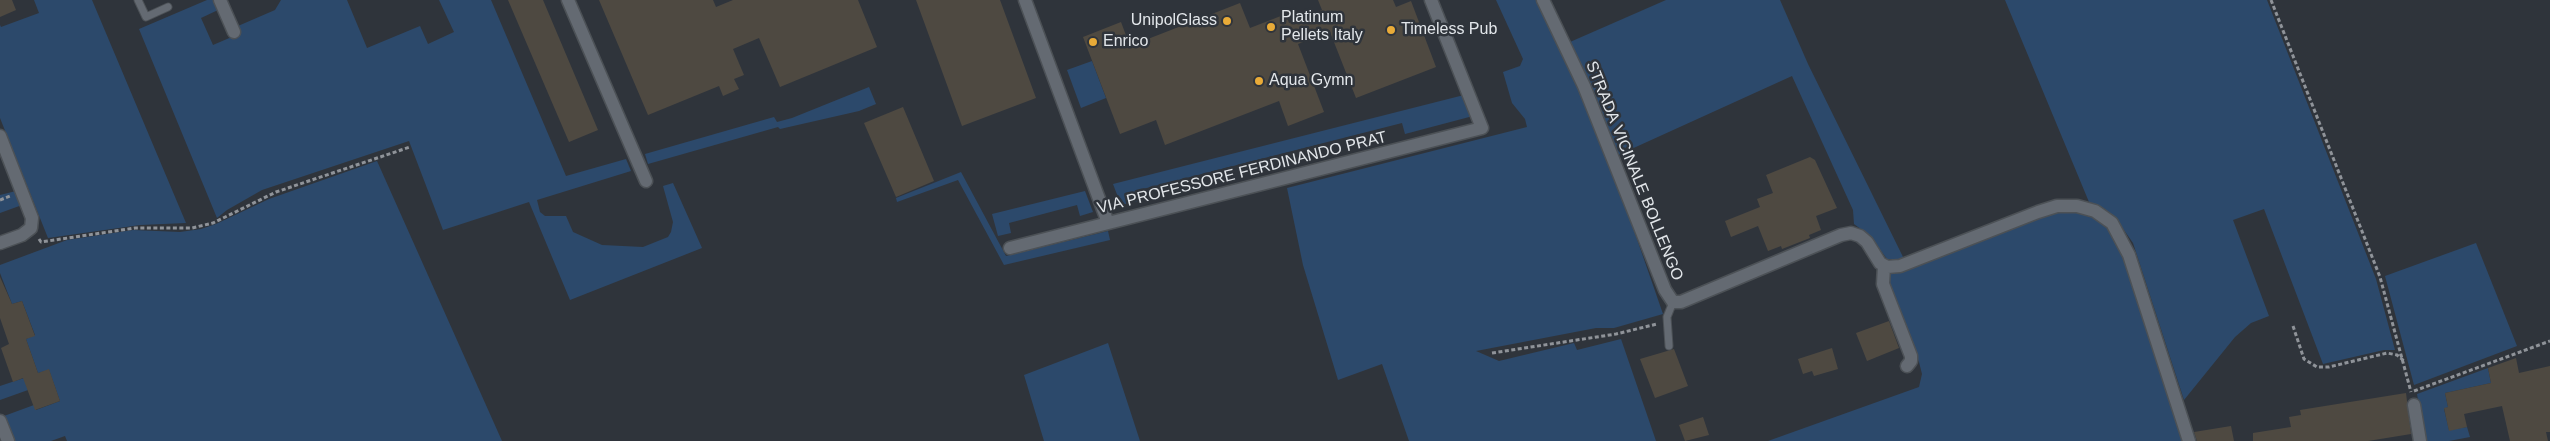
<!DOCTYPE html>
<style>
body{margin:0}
canvas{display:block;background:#2f343b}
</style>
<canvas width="2550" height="441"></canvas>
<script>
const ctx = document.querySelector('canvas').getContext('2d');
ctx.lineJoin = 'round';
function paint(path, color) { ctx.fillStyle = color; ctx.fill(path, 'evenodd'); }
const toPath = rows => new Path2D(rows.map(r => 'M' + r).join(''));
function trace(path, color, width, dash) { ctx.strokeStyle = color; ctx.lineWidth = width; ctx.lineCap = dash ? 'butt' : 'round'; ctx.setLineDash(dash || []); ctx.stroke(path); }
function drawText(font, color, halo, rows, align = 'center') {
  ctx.font = font + ' Arial,sans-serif'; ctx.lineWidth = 5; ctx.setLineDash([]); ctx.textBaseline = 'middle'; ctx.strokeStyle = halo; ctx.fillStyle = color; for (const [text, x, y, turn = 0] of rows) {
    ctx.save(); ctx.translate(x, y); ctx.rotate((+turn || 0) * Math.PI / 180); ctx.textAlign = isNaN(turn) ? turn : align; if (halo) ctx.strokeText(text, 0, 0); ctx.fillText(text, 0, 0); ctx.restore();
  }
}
const green = toPath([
 [34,0,92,0,186,223,140,225,48,238,0,118,0,25,1,27,39,13],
 [207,0,214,0,218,10,201,18,213,45,241,33,238,26,275,10,281,0,347,0,367,48,420,26,428,44,454,32,439,0,491,0,566,176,626,159,631,171,537,200,540,212,545,216,566,216,573,232,602,245,643,247,668,237,671,232,673,222,663,186,673,183,702,248,570,300,529,202,443,230,409,141,262,190,227,210,217,218,139,29],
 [1496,0,1537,0,1560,42,1614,173,1663,314,1614,328,1596,328,1476,351,1499,361,1574,343,1577,350,1621,339,1656,441,1409,441,1382,364,1338,380,1303,265,1287,188,1527,127,1525,119,1512,103,1503,72,1520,66,1523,59],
 [1666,0,1780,0,1808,64,1904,259,1887,259,1870,236,1854,224,1853,210,1792,76,1616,156,1591,89,1570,42],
 [2005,0,2267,0,2376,279,2395,350,2384,350,2323,364,2264,209,2233,220,2269,316,2251,323,2235,337,2184,400,2133,243,2117,220,2105,209,2089,202],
 [1092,61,1106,98,1081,108,1067,70],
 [869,87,876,104,859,111,780,129,778,127,648,164,645,154,774,117,777,122,792,118],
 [1464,95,1473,116,1405,134,1402,123,1135,191,1138,201,1121,205,1113,184],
 [377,161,502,441,67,441,65,436,51,441,14,441,4,416,34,405,36,410,60,401,49,370,38,373,26,339,35,335,22,301,12,304,0,273,0,265,67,240,133,230,180,232,201,229,216,224,269,199],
 [961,172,1006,256,1108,231,1110,240,1004,265,958,180,897,202,896,198],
 [16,191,22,205,0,213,0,195],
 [1085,191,1093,212,1080,216,1077,205,1009,223,1011,233,998,236,992,214],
 [2084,211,2109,226,2124,255,2185,441,1768,441,1919,387,1922,374,1919,362,1888,282,1888,276,1892,273,2052,212],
 [2476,243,2517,346,2414,385,2385,276],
 [1108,343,1140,441,1044,441,1024,375],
 [2488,368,2491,383,2445,393,2448,407,2444,409,2449,430,2467,427,2470,437,2449,441,2425,441,2417,394],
 [24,378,28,390,0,400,0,386]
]);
const building = toPath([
 [0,0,12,0,16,10,0,17],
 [508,0,543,0,598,130,569,142],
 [599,0,713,0,716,7,733,0,858,0,877,47,780,87,759,38,733,49,744,75,734,79,739,89,723,96,719,86,648,115],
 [916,0,1000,0,1036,98,962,126],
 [1318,0,1393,0,1396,7,1411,1,1436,67,1356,98,1330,32,1298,44,1324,112,1288,126,1279,101,1165,145,1156,120,1120,134,1083,37,1121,22,1130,46,1240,3,1250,28,1286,14,1289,23,1322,10],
 [903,107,934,181,896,197,864,123],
 [1810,157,1815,160,1837,208,1816,216,1821,230,1809,235,1810,238,1782,249,1781,246,1768,251,1758,226,1731,237,1725,221,1760,207,1757,199,1773,193,1766,175],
 [0,277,12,304,22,301,35,336,26,339,38,373,49,369,60,401,35,410,23,378,13,382,1,348,9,344,0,318],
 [1889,321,1899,348,1867,361,1856,333],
 [1832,348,1838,369,1814,376,1812,371,1803,374,1798,359],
 [1674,349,1688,386,1655,398,1640,359],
 [2516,358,2519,373,2550,366,2550,432,2546,432,2548,441,2510,441,2502,406,2464,414,2467,427,2449,431,2444,408,2448,407,2445,393,2491,383,2488,368],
 [2406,393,2411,434,2368,441,2253,441,2253,433,2291,427,2289,417,2301,415,2300,410],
 [1703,417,1709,435,1685,441,1679,425],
 [2231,426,2234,441,2197,441,2194,432]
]);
const path = toPath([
 [2271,0,2380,277,2411,392],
 [0,200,10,196],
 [39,239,41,242,135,228,192,228,213,223,276,192,410,147],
 [2293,326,2304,359,2317,367,2329,367,2387,353,2397,355,2404,361],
 [1492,353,1616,334,1657,324],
 [2414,391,2550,341]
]);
const service = toPath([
 [138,0,146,17,168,7],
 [1669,346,1667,317,1673,302]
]);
const minor = toPath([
 [220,0,234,32],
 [568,0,646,181],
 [1025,0,1108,223],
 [1543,0,1584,86,1665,290,1673,302,1681,302,1841,235,1851,233,1860,236,1867,242,1880,263,1887,267,1900,266,2038,212,2057,206,2077,206,2095,211,2112,223,2129,255,2189,441],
 [0,136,32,218,31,228,22,235,0,243],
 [1010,248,1482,128,1431,0],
 [1884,266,1883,284,1911,356,1911,361,1907,366],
 [2414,405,2420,441],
 [0,421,8,441]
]);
const markers = [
 [1227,21,5,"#e9ab38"],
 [1271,27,5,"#e9ab38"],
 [1391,30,5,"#e9ab38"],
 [1093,42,5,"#e9ab38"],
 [1259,81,5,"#e9ab38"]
];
const poiNames = [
 ["Platinum",1281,18],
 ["Pellets Italy",1281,36],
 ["UnipolGlass",1217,21,"right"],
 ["Timeless Pub",1401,30],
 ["Enrico",1103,42],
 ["Aqua Gymn",1269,81]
];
const streetNames = [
 ["STRADA VICINALE BOLLENGO",1634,171,68],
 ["VIA PROFESSORE FERDINANDO PRAT",1242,173,-14]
];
paint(green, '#2c496b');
paint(building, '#4e4941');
trace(service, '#4c5156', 9);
trace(minor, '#4c5156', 15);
trace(path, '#8f9399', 3, [4, 2.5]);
trace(service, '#646a72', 7);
trace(minor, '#646a72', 12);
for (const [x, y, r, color] of markers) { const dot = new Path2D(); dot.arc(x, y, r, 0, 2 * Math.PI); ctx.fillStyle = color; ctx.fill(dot); trace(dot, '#2f343b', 2); }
drawText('16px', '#e2e6ea', '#2f343b', poiNames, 'left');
drawText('16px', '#e2e6ea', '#2f343b', streetNames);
</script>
